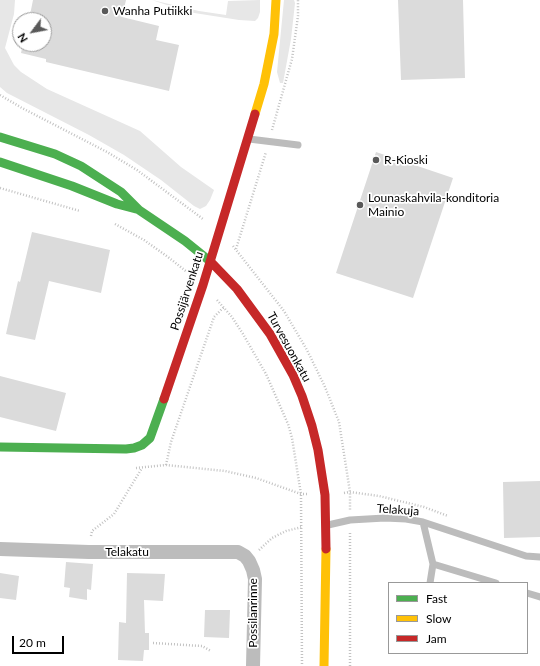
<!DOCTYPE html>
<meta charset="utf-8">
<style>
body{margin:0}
#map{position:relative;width:540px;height:666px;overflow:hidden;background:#fff;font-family:Lato,sans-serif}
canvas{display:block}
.legend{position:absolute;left:388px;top:582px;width:140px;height:72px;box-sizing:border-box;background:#fff;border:1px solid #999;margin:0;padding:5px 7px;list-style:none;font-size:12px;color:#000}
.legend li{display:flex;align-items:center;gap:8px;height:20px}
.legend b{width:20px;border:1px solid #999}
.north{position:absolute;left:12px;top:12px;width:40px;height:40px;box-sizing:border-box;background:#fff;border:1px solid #999;border-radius:50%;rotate:238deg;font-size:11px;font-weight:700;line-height:16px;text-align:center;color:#000}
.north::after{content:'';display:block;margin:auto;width:14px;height:18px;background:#595959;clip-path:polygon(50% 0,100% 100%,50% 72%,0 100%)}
.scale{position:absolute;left:12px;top:636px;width:52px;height:18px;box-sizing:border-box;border:2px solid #000;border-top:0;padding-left:5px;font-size:12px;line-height:14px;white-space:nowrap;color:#000;-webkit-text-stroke:3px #fff;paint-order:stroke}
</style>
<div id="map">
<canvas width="540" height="666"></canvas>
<ul class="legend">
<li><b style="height:5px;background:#4caf50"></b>Fast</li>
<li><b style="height:5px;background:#ffc107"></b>Slow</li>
<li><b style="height:5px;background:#c62828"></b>Jam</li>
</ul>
<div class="north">N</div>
<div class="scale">20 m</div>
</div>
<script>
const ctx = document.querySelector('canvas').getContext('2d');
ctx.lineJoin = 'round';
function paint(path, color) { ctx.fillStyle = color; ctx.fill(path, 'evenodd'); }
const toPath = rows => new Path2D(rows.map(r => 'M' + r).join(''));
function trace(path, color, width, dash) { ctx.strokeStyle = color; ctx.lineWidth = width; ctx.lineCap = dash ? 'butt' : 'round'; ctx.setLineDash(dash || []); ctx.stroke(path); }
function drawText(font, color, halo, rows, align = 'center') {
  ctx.font = font + ' Lato,sans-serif'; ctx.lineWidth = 3.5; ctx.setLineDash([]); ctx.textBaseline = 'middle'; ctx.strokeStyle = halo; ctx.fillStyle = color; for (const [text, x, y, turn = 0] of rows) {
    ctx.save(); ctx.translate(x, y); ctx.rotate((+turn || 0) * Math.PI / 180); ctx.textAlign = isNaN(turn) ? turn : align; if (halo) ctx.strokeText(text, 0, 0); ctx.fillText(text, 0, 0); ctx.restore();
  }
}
const green = toPath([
 [0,0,15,0,14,14,5,48,14,65,21,72,47,89,140,131,181,167,214,190,210,200,206,206,200,209,194,206,161,180,124,155,89,135,7,93,0,87],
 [152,0,199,11,226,15,228,1,260,0,260,12,258,18,255,21,239,20,188,12],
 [284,0,294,0,295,3,291,39,283,83,280,83,277,72]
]);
const building = toPath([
 [33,0,126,0,122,17,159,26,156,40,179,45,169,91,46,62,46,59,21,53,23,44,44,44,44,20,29,20],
 [398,0,463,0,465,78,401,80],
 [376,152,453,178,413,298,336,273],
 [32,232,110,250,101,293,49,281,35,340,6,334,18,281,20,282],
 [0,376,66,393,56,431,0,417],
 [540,481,540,537,504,538,503,482],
 [66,562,93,564,91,590,87,589,87,600,69,597,70,588,64,587],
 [0,573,19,576,16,600,0,598],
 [127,573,165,574,163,601,144,600,145,633,149,633,149,650,144,650,143,661,118,660,119,622,126,623],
 [205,610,230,610,229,638,204,637]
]);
const path = toPath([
 [0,95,22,108,107,152,137,170,203,219],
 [272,130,292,59,298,16,298,0],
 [0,188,80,211],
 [115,224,144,240,168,257,187,272],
 [233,246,284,311,307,350,325,387,339,422,350,492,350,510],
 [236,249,266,152],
 [217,300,232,317,243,334,266,374,288,424,292,438,301,494,302,666],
 [166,465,171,442,214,317,224,307],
 [136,468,166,465,225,471,256,478,301,494,307,494],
 [344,493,350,492,379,496,424,507,448,516],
 [91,536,92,531,114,514,142,468],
 [259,550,272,538,286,531,302,527],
 [153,643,202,646,211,651],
 [350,666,350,533]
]);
const lane = toPath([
 [249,139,298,145],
 [423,522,433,564],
 [328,525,350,520,385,518,406,519,423,522,526,556,540,557],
 [430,583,433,564,496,583],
 [527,593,540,597]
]);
const street = toPath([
 [0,549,89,552,238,552,245,556,249,561,253,570,255,579,253,666]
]);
const fast = toPath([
 [0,137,55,154,81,166,121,192,139,210,185,241,211,262],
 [0,162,72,186,117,204,136,209],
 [0,447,126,449,134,448,142,445,150,438,164,399]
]);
const slow = toPath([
 [255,114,264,84,274,34,276,0],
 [324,666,326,549]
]);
const jam = toPath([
 [211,262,237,289,270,334,293,375,302,396,312,426,318,450,325,495,326,549],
 [164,399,203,285,255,114]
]);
const markers = [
 [105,11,4,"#595959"],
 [376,160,4,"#595959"],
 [360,205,4,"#595959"]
];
const poiNames = [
 ["Wanha Putiikki",113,11],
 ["R-Kioski",384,160],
 ["Lounaskahvila-konditoria",368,198],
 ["Mainio",368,212]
];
const streetNames = [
 ["Possijärvenkatu",187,291,-72],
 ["Turvesuonkatu",289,347,61],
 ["Telakuja",398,510,4],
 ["Telakatu",127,552],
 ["Possilanrinne",253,613,-90]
];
paint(green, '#e7e7e7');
paint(building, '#dbdbdb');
trace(path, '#c2c2c2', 2.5, [1, 2]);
trace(lane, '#bcbcbc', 7);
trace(street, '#bcbcbc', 14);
trace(fast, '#4caf50', 9);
trace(slow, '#ffc107', 9);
trace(jam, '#c62828', 9);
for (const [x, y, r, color] of markers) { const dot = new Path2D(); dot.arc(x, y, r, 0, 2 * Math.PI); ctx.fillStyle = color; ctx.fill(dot); trace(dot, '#fff', 1.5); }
drawText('12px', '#000', '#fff', poiNames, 'left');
drawText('12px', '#000', '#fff', streetNames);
</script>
